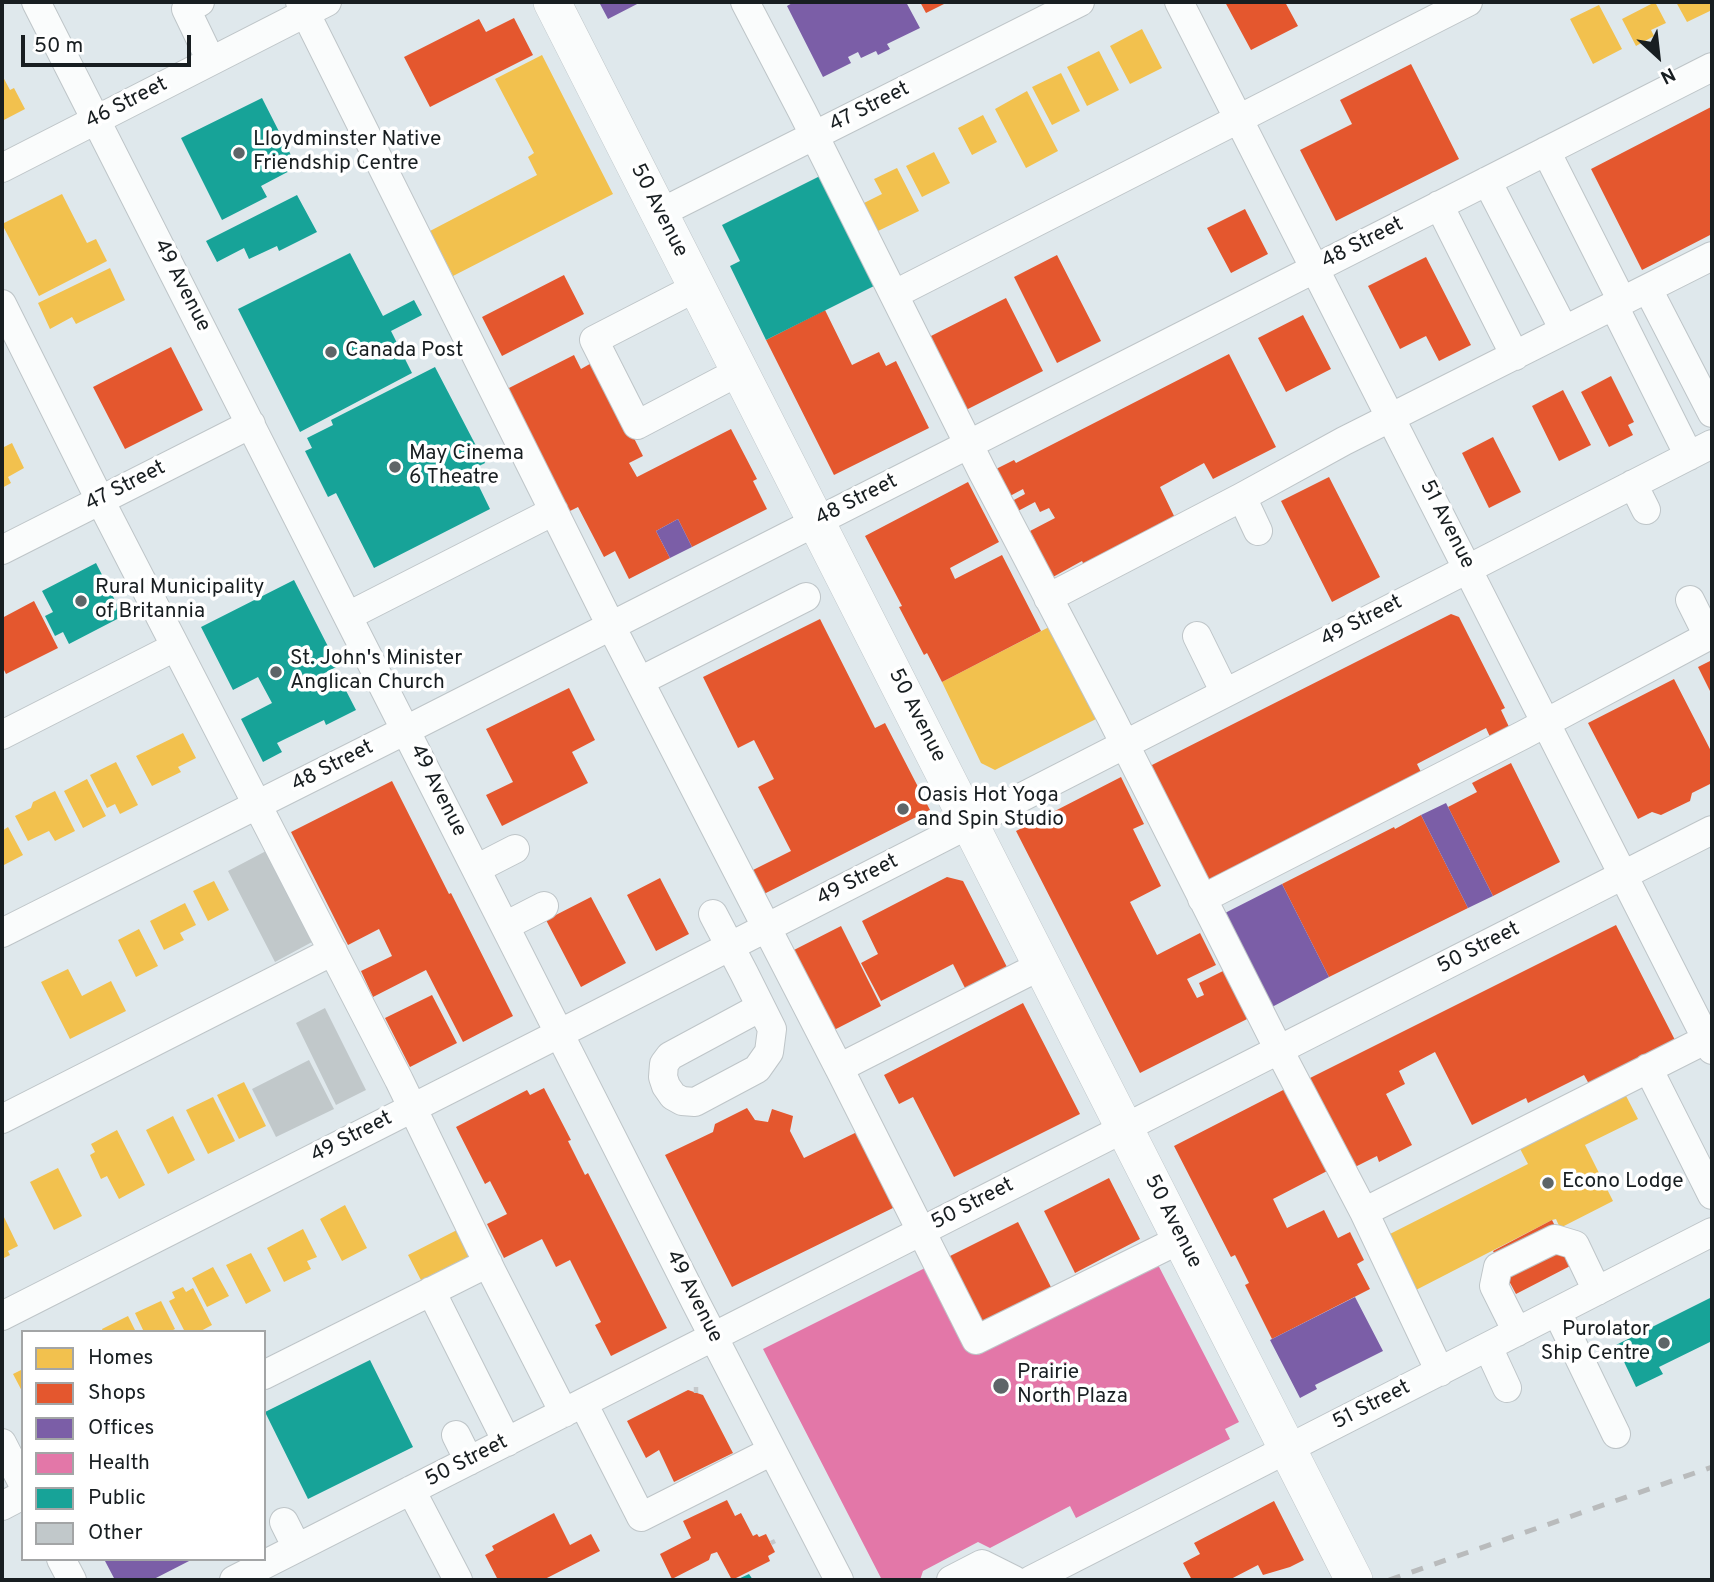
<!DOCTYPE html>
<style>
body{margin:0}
#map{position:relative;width:1714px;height:1582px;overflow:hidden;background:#dfe8ec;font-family:Overpass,sans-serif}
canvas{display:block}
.frame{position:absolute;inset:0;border:4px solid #181e21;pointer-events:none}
.legend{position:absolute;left:21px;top:1330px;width:245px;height:231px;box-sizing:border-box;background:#fff;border:2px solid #a3a5a6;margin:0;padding:9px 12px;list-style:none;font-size:21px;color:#181e21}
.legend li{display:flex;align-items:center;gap:14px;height:35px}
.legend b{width:35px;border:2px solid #a3a5a6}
.north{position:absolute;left:1623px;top:21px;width:70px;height:70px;-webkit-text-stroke:5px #fff;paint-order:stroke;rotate:153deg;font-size:19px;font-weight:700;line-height:28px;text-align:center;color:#181e21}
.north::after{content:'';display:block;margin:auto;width:24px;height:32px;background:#181e21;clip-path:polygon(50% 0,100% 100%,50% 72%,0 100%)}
.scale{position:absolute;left:21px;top:35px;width:170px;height:32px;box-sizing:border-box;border:4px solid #181e21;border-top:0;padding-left:9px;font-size:21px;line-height:24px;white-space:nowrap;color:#181e21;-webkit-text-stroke:5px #fff;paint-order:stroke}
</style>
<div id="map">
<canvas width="1714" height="1582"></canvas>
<div class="frame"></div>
<ul class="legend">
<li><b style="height:19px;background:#f2c14e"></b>Homes</li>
<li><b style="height:19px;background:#e4572e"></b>Shops</li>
<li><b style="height:19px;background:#7b5ea7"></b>Offices</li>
<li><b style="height:19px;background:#e377a8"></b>Health</li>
<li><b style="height:19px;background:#17a398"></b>Public</li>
<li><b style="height:19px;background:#c1c8ca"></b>Other</li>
</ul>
<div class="north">N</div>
<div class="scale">50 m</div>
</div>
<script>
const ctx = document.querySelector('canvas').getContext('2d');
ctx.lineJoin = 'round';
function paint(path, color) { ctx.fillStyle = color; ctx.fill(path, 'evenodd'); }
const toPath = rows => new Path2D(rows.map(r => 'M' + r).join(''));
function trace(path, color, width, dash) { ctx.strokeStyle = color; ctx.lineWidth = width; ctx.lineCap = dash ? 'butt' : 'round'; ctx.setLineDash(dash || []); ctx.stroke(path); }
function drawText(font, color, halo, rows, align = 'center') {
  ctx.font = font + ' Overpass,sans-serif'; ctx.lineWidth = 7; ctx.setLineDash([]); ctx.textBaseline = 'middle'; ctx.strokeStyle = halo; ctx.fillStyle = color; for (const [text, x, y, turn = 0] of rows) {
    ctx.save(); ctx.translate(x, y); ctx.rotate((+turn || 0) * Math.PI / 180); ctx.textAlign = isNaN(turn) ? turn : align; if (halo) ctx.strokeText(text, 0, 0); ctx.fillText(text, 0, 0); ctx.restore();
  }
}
const homes = toPath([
 [1655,2,1666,23,1651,30,1654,36,1636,46,1622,19],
 [1676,2,1712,2,1712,10,1687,22],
 [1599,5,1622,49,1593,64,1570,19],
 [1142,29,1162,68,1130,84,1110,46],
 [1099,51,1119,90,1087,106,1067,67],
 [542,55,613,194,453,276,430,231,537,175,528,157,534,153,495,79],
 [1061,73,1080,111,1052,125,1032,87],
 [2,75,10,90,14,88,25,109,2,121],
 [1027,91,1058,151,1026,168,995,109],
 [983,115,997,142,972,155,958,128],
 [934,152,950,183,922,197,906,166],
 [897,168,919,211,876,232,862,204,882,194,874,179],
 [62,194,87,243,96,239,107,261,39,296,2,224],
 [110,268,125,300,76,324,72,317,50,329,38,303],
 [12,443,24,468,8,477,11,483,2,488,2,448],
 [1053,625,1100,717,995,770,981,763,942,682],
 [183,733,196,758,178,767,181,772,152,786,136,756],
 [116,762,138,805,120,814,115,804,107,808,90,775],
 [87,779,106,816,83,828,64,791],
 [55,791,75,831,55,841,49,831,28,841,15,816,31,808,33,802],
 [8,827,23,855,2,866,2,831],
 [214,881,229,910,208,921,193,891],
 [185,903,196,925,180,933,184,940,164,950,150,921],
 [139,929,158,966,136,977,118,940],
 [68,969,82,996,111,981,126,1011,70,1039,41,982],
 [244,1082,266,1126,239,1139,217,1095],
 [1623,1090,1638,1119,1585,1145,1613,1201,1560,1228,1556,1219,1552,1220,1414,1291,1386,1236,1528,1164,1517,1143],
 [213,1097,235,1141,208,1154,186,1110],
 [173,1116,195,1160,168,1174,146,1130],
 [117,1130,145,1185,119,1199,107,1176,101,1179,90,1155,95,1152,91,1144],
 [58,1168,82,1216,54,1230,30,1182],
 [345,1205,367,1248,342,1261,320,1219],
 [2,1213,18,1246,8,1251,10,1255,2,1259],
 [303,1229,317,1257,307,1261,311,1269,284,1282,267,1248],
 [457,1230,471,1260,423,1284,408,1255],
 [251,1253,271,1291,246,1304,226,1265],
 [213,1267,229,1296,207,1307,192,1278],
 [183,1287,186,1292,193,1288,212,1325,199,1332,185,1332,169,1301,175,1298,172,1292],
 [161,1301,175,1329,169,1332,144,1332,135,1313],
 [128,1316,136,1332,103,1332,102,1329],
 [23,1369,23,1393,13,1374]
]);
const shops = toPath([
 [920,2,948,2,926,13],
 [1225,2,1285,2,1298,26,1251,50],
 [514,18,533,55,430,107,404,57,479,19,486,32],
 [1411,64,1459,159,1336,221,1300,150,1352,124,1340,100],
 [1711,107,1712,234,1642,270,1591,169],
 [1245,209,1268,254,1231,273,1207,228],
 [1057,255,1101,341,1057,363,1014,277],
 [1426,257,1471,345,1439,361,1426,336,1400,349,1368,286],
 [564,275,584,314,502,356,482,317],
 [1006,298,1043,371,966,410,929,337],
 [825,310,852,365,879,352,886,366,896,361,929,428,834,475,766,340],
 [1303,315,1331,369,1286,392,1258,338],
 [171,347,203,410,125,449,93,387],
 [1229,354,1276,447,1213,479,1204,463,1160,487,1176,520,1085,567,1082,561,1053,577,1030,531,1055,518,1049,508,1040,512,1035,502,1018,511,1012,501,1025,494,1023,489,1010,496,996,469,1014,460,1016,463],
 [574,355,581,369,595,361,643,456,629,463,637,477,731,429,757,479,753,481,767,509,692,547,678,519,656,531,670,558,629,579,615,551,604,557,578,507,568,512,505,390],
 [1611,376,1634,422,1628,425,1633,435,1609,447,1581,392],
 [1563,390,1591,445,1559,461,1532,406],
 [1493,437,1521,492,1489,508,1462,453],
 [1329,477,1380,577,1332,602,1281,501],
 [968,482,999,542,950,568,955,579,1002,555,1041,631,942,682,927,653,924,655,899,607,902,606,865,536],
 [34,601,58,648,6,674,2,666,2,618],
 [1451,614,1459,617,1505,708,1501,710,1510,729,1491,739,1486,728,1417,764,1422,774,1207,884,1148,767],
 [820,619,875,728,885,723,930,810,762,895,749,872,791,851,758,787,774,779,754,740,738,748,703,677],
 [1712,660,1712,695,1698,667],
 [1674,679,1712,753,1712,783,1692,793,1690,801,1661,815,1652,812,1638,819,1588,723],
 [569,688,595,740,572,752,588,783,502,826,486,795,513,782,486,729],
 [1511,763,1560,862,1493,896,1448,807,1477,792,1472,783],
 [1121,777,1144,824,1133,829,1161,886,1130,902,1157,955,1200,933,1216,965,1187,979,1197,998,1204,995,1199,983,1231,967,1255,1015,1140,1073,1016,831],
 [392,781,449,894,451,893,513,1016,463,1042,426,970,373,997,361,971,392,956,379,929,348,945,291,832],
 [1421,815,1468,908,1329,977,1282,884,1394,827,1395,829],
 [947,877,963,881,1009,971,967,992,953,964,881,1001,861,963,878,954,862,921],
 [660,878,689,934,656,951,627,895],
 [591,897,626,963,581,987,546,920],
 [1616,925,1675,1040,1589,1084,1584,1075,1528,1103,1526,1098,1472,1125,1435,1052,1399,1071,1405,1084,1386,1094,1412,1145,1379,1162,1377,1156,1351,1169,1306,1080],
 [841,926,881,1006,834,1030,792,951],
 [432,995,457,1043,410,1067,385,1018],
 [1023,1003,1080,1114,954,1177,913,1097,899,1104,884,1075],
 [1289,1087,1331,1169,1273,1199,1287,1228,1324,1210,1338,1238,1350,1232,1364,1260,1357,1264,1370,1289,1272,1339,1245,1285,1249,1283,1235,1255,1231,1257,1174,1146],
 [544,1088,571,1140,568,1141,585,1175,588,1173,667,1328,611,1356,595,1325,601,1322,570,1260,556,1267,542,1239,504,1258,487,1224,507,1214,490,1181,485,1184,456,1127,527,1090,530,1095],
 [747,1108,755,1120,768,1122,772,1109,793,1116,790,1131,804,1158,859,1131,897,1206,732,1287,665,1155,713,1132,715,1124],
 [1109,1178,1140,1239,1075,1273,1044,1211],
 [1552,1220,1574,1264,1516,1294,1493,1251],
 [1018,1222,1053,1291,981,1328,946,1258],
 [688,1390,703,1395,733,1453,674,1482,659,1450,646,1458,627,1421],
 [727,1500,735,1516,741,1513,753,1536,757,1534,759,1537,766,1534,775,1552,768,1556,770,1561,732,1580,717,1552,711,1554,709,1560,672,1579,660,1554,691,1538,683,1521],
 [1274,1501,1304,1560,1290,1567,1263,1575,1258,1565,1229,1580,1192,1580,1183,1563,1200,1554,1194,1543],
 [554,1513,570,1545,591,1534,600,1551,543,1580,498,1580,485,1555,494,1550,492,1546]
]);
const offices = toPath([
 [599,2,641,2,608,19],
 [794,2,906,2,920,28,887,44,890,49,878,55,876,51,861,58,858,52,848,57,851,63,823,77,787,6],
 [678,519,692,547,670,558,656,531],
 [1446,803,1493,896,1468,908,1421,815],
 [1282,884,1329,977,1272,1007,1225,913],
 [1355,1297,1383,1351,1315,1385,1317,1389,1300,1398,1270,1340],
 [109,1559,193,1559,152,1580,115,1580,105,1561]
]);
const health = toPath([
 [1155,1259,1239,1422,1225,1429,1230,1439,1076,1518,1070,1506,990,1548,978,1542,923,1571,920,1580,882,1580,763,1349,929,1266,973,1350]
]);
const public = toPath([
 [262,98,297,167,261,186,267,197,222,220,181,138],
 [822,175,878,284,766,340,730,266,740,261,722,225],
 [297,195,317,232,279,251,277,246,249,259,244,248,217,262,206,241],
 [350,253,383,316,414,300,422,315,391,331,412,373,300,432,238,309],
 [435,367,485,463,471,470,490,509,374,568,336,493,328,497,305,451,312,448,307,438,333,425,331,420],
 [96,563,123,616,69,644,63,632,55,636,45,616,53,612,42,591],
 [294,580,338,666,317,677,323,688,340,679,356,710,326,725,324,720,277,743,282,752,263,762,241,719,272,703,258,677,233,690,201,627],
 [1712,1297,1712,1341,1659,1367,1663,1374,1636,1387,1616,1345],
 [370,1360,413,1447,308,1499,265,1412],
 [749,1574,753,1580,736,1580]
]);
const building = toPath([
 [266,851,312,942,275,962,228,871],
 [325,1008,366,1090,336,1105,296,1023],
 [309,1060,334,1109,276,1137,252,1089]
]);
const path = toPath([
 [696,1393,696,1387],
 [771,1543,775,1541]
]);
const minor = toPath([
 [36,2,696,1303,839,1580],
 [200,2,186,9,211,61],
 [300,2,611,626,839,1068,1042,965],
 [745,2,802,111,982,471,1111,717,1279,1050,1364,1212,1440,1372],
 [1179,2,1712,1050],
 [1546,151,1622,301],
 [2,168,327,2],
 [1487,181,1564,330],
 [1439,205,1515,356],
 [660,213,1080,2],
 [697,287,594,340,637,425,740,371],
 [895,294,1468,2],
 [1652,297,1712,413],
 [2,304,100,500,399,1080,491,1270,564,1413],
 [1618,314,1689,456],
 [1633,484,1646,510],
 [1242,497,1258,531],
 [2,550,251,424],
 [1048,598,1242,497,1344,441,1712,256],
 [1690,600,1708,636],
 [348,616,554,511],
 [1197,636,1225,693],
 [640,681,806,597],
 [2,735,175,647],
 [476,869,515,849],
 [1202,899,1523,735,1712,634],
 [713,914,744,973,772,1029,769,1052,757,1069,695,1102,682,1101,673,1096,666,1086,663,1077,664,1064,670,1056,761,1007],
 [505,926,544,906],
 [2,933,406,730,1712,67],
 [839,1068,976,1340,1181,1239],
 [1648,1068,1712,1195],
 [2,1119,333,951],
 [1364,1212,1707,1039],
 [431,1291,507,1442],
 [1557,1312,1616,1434],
 [2,1316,594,1016,1712,444],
 [1517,1332,1494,1286,1498,1267,1555,1239,1575,1245,1597,1291],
 [1488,1347,1507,1388],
 [264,1375,488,1263],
 [583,1403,641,1517,772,1451],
 [456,1435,469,1461],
 [2,1443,23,1484],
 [411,1490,458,1580],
 [2,1506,23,1495],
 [284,1522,297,1548],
 [61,1559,72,1580],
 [234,1580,1712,830],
 [951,1580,982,1564,1014,1580],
 [1031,1580,1712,1232]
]);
const major = toPath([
 [552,2,1354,1580]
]);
const rail = toPath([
 [1389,1580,1712,1467]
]);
const markers = [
 [239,153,7,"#5e6568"],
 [331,352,7,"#5e6568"],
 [395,467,7,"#5e6568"],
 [81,601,7,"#5e6568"],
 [276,672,7,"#5e6568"],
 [903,809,7,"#5e6568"],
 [1548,1183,7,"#5e6568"],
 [1664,1343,7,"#5e6568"],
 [1001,1386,9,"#5e6568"]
];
const streetNames = [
 ["46 Street",127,104,-27],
 ["47 Street",870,108,-27],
 ["50 Avenue",658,211,63],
 ["48 Street",1363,244,-27],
 ["49 Avenue",181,286,63],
 ["47 Street",126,487,-27],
 ["48 Street",857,501,-27],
 ["51 Avenue",1446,525,63],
 ["49 Street",1362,622,-27],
 ["50 Avenue",916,716,63],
 ["48 Street",333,767,-27],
 ["49 Avenue",437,791,63],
 ["49 Street",858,881,-27],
 ["50 Street",1479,949,-27],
 ["49 Street",352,1138,-27],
 ["50 Street",973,1205,-27],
 ["50 Avenue",1172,1222,63],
 ["49 Avenue",693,1297,63],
 ["51 Street",1372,1406,-27],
 ["50 Street",467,1462,-27]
];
const poiNames = [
 ["Lloydminster Native",253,141],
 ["Friendship Centre",253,165],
 ["Canada Post",345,352],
 ["May Cinema",409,455],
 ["6 Theatre",409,479],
 ["Rural Municipality",95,589],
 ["of Britannia",95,613],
 ["St. John's Minister",290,660],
 ["Anglican Church",290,684],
 ["Oasis Hot Yoga",917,797],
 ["and Spin Studio",917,821],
 ["Econo Lodge",1562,1183],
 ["Purolator",1650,1331,"right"],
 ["Ship Centre",1650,1355,"right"],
 ["Prairie",1017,1374],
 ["North Plaza",1017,1398]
];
paint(homes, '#f2c14e');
paint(shops, '#e4572e');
paint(offices, '#7b5ea7');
paint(health, '#e377a8');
paint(public, '#17a398');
paint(building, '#c1c8ca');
trace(minor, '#bec5c8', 30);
trace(major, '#bec5c8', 38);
trace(path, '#c5c8ca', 4.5, [7, 3.5]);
trace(minor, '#fafcfc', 28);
trace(major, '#fafcfc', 37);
trace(rail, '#b9bbbc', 5, [12, 12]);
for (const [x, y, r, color] of markers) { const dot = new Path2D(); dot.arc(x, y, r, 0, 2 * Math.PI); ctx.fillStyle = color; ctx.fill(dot); trace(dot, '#fff', 2.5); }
drawText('21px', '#181e21', '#fff', streetNames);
drawText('21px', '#181e21', '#fff', poiNames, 'left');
</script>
